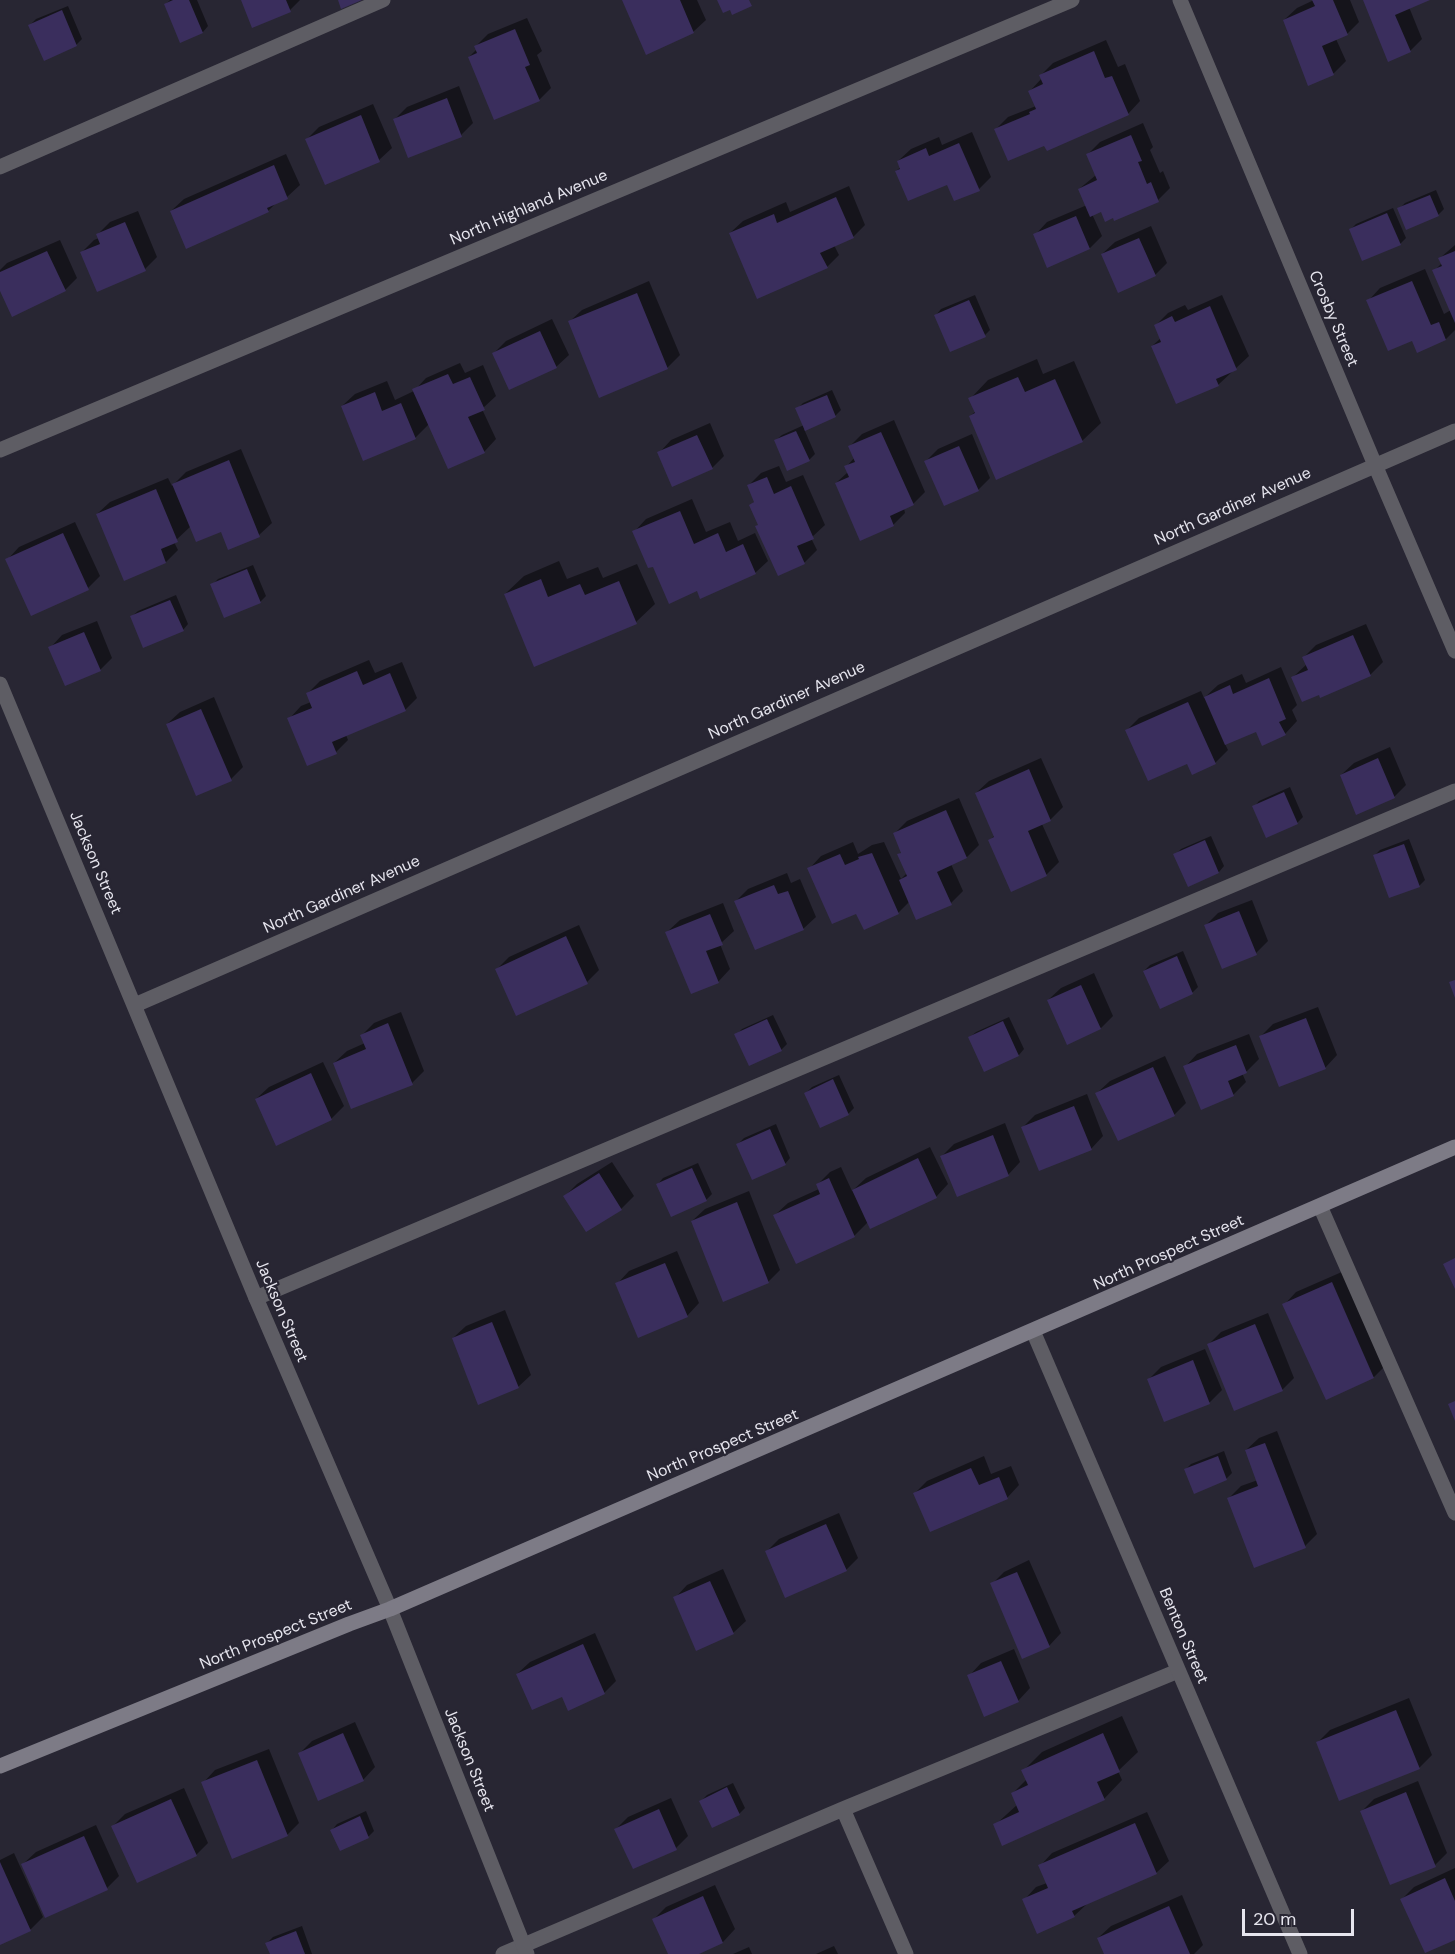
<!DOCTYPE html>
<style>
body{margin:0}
#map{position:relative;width:1455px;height:1954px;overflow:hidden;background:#282633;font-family:"DM Sans",sans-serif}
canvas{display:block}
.scale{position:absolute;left:1242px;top:1909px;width:112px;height:27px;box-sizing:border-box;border:3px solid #e6e5ee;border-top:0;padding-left:8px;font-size:18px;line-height:21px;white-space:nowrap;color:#e6e5ee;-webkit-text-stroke:4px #282633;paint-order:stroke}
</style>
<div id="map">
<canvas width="1455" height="1954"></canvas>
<div class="scale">20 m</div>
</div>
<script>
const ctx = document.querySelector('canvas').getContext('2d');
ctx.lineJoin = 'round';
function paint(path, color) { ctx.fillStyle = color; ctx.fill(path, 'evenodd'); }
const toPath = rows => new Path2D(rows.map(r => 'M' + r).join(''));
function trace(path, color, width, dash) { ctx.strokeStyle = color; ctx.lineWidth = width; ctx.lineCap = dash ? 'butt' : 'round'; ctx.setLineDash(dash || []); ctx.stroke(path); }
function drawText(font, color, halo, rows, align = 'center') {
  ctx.font = font + ' "DM Sans",sans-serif'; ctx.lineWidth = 4.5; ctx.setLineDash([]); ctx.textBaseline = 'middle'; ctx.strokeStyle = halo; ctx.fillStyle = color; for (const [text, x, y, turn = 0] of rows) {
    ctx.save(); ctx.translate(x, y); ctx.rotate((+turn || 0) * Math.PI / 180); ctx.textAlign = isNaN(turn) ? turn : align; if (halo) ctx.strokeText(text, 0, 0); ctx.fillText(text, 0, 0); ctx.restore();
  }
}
const shadow = toPath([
 [170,0,197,0,208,26,203,32,181,41,166,4],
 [242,0,300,0,290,10],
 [623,0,697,0,706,20,693,32],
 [1350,0,1359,22,1347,34,1336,39,1346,61,1334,73,1309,84,1284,20,1297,8,1314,0],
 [1364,0,1426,0,1409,7,1422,39,1410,51],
 [68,6,82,39,76,45,30,25,36,19],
 [527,18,542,51,537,55,551,88,539,100,469,57,477,49,476,46,488,34],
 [1106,40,1118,67,1125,64,1140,101,1128,114,996,129,1008,117,1036,106,1030,91,1042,78,1041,75,1053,63],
 [459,86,473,123,461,135,395,119,407,107],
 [373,104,392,148,379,160,325,183,307,139,319,127],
 [1143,123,1153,147,1150,150,1160,173,1163,171,1170,188,1158,200,1102,210,1092,214,1102,236,1090,248,1048,266,1035,235,1047,222,1087,205,1079,189,1096,175,1087,155,1100,142],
 [972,132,991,177,979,189,896,171,901,167,898,161,911,149,939,137,942,145],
 [286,154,300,185,287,197,278,201,268,211,171,211,184,199],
 [849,186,865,225,853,237,834,245,839,255,827,267,730,233,743,221,786,202,790,212],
 [1436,190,1444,209,1438,215,1399,209,1405,203],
 [1393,208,1406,238,1400,244,1351,229,1356,224],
 [138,211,157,257,145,269,82,252,94,240,99,238,97,235,110,222],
 [1151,226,1167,263,1155,275,1102,254,1115,242],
 [60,240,77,278,65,290,0,287,0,270,7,263],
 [1455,245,1455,330,1446,339,1418,351,1413,339,1368,301,1380,288,1425,269,1444,314,1451,310,1434,271,1442,263,1440,258],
 [649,281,680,355,667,368,569,322,582,310],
 [975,295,990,330,985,335,936,315,941,309],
 [1222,295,1249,356,1218,385,1152,346,1161,338,1156,325,1168,313,1185,305,1188,310],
 [552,319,569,355,556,367,494,353,506,341],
 [1037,359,1043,374,1074,361,1101,423,1082,441,970,416,976,411,970,399,988,380],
 [460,363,465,373,483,365,496,396,482,409,496,439,484,452,429,424,415,438,342,406,355,394,387,381,395,400,414,391,426,378],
 [832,390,841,410,835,416,804,429,815,454,809,460,776,440,782,435,804,425,797,409,803,403],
 [894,420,925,492,913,504,904,508,905,513,893,525,836,483,848,472,846,467,855,457,850,446,862,434],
 [710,423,724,456,712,468,659,453,671,440],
 [972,434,990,478,978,490,926,461,938,449],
 [241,449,272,523,259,535,229,548,222,531,191,526,174,542,178,550,166,562,97,514,110,502,168,478,172,486,186,472],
 [779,466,786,482,803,475,825,525,811,538,817,550,805,562,779,574,751,505,755,501,749,485,761,473],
 [692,499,706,532,730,522,738,541,755,533,768,561,755,573,653,565,634,532,646,519],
 [75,522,100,576,88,588,7,560,19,547],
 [559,561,567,579,598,567,603,578,637,564,655,604,636,622,505,594,524,576],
 [253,565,266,596,260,602,212,585,218,579],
 [176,595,188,624,183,630,132,616,138,611],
 [97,621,112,658,100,670,50,648,62,635],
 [1366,624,1383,662,1370,675,1319,693,1293,677,1307,664,1304,657,1316,645],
 [369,660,375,673,402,662,417,698,405,710,346,735,348,740,336,752,289,719,301,706,311,702,307,694,320,681],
 [1281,667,1297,705,1292,710,1297,721,1285,734,1257,730,1225,744,1228,750,1215,763,1188,762,1126,731,1139,718,1201,691,1204,698,1218,685,1242,674,1246,683],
 [214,697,243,767,231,779,167,724,180,712],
 [1390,747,1406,785,1394,797,1341,775,1354,763],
 [1041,758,1063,807,1050,820,1042,824,1059,862,1046,875,989,841,995,835,976,793,989,781],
 [1290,787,1303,817,1297,823,1254,807,1259,801],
 [959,798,979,845,967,857,951,864,963,891,951,903,910,901,898,913,857,912,809,869,821,856,853,842,858,854,872,845,884,842,901,879,907,873,899,855,902,851,894,834,907,821],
 [1211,836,1224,866,1219,872,1189,886,1175,855,1181,849],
 [1409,839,1425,880,1419,886,1375,855,1380,850],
 [787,873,791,883,800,879,816,917,803,929,736,901,748,889],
 [1252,900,1268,941,1256,953,1206,925,1218,913],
 [723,903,734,931,720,944,730,969,718,982,667,932,680,920],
 [579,925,599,970,587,982,497,969,509,957],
 [1183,951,1198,987,1193,992,1160,1007,1144,971,1150,965],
 [1094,973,1113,1016,1101,1028,1048,1000,1061,988],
 [1318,1007,1337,1055,1325,1068,1261,1036,1273,1024],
 [401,1012,424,1071,412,1083,334,1063,347,1051,365,1043,362,1035,374,1023],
 [773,1015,787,1044,781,1050,736,1035,742,1029],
 [1009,1017,1024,1049,1019,1055,970,1037,976,1032],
 [1249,1034,1259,1059,1247,1071,1242,1073,1246,1082,1233,1095,1185,1067,1197,1054],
 [1165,1056,1186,1103,1174,1115,1097,1093,1110,1081],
 [323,1062,344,1106,331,1119,277,1144,256,1099,269,1087],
 [839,1075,854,1108,848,1114,806,1093,812,1087],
 [1087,1094,1103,1136,1091,1149,1023,1127,1035,1115],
 [1005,1123,1020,1162,1008,1175,942,1156,954,1144],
 [776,1124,790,1158,785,1164,738,1144,744,1138],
 [930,1147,948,1184,936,1197,868,1222,854,1236,775,1215,788,1203,819,1189,817,1185,830,1172,841,1167,852,1191,866,1178],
 [612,1162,634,1196,621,1209,587,1230,565,1196,577,1184],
 [698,1163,712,1194,706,1200,658,1184,663,1178],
 [749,1191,780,1270,768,1282,692,1221,705,1209],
 [677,1251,699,1303,687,1316,617,1284,629,1271],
 [1344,1271,1386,1365,1374,1377,1326,1398,1284,1305,1296,1292],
 [505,1310,531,1375,518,1387,453,1338,466,1326],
 [1268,1313,1294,1378,1282,1390,1209,1344,1221,1332],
 [1205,1349,1222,1390,1210,1402,1165,1420,1149,1379,1161,1367],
 [1277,1431,1317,1534,1305,1546,1228,1499,1241,1486,1258,1480,1246,1450,1259,1438],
 [1224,1451,1232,1473,1226,1479,1185,1470,1191,1464],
 [984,1456,991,1474,1011,1466,1019,1485,1007,1498,915,1493,927,1481],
 [839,1513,858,1558,846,1570,766,1552,779,1539],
 [1029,1560,1061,1633,1049,1646,992,1584,1004,1572],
 [723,1569,746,1621,733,1633,675,1598,687,1585],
 [595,1633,616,1681,604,1693,563,1695,517,1674,530,1662],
 [1014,1649,1030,1688,1018,1701,969,1676,981,1663],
 [1409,1698,1432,1755,1419,1768,1318,1742,1330,1730],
 [1122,1716,1138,1752,1118,1771,1122,1780,1104,1799,995,1825,1018,1804,1013,1793,1027,1779,1023,1771,1042,1752],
 [355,1722,375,1767,363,1780,300,1753,312,1741],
 [269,1749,299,1823,287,1835,203,1783,215,1770],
 [1418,1781,1447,1853,1435,1865,1362,1811,1374,1799],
 [733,1783,745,1808,739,1814,701,1801,707,1795],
 [184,1788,208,1843,196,1855,113,1826,125,1814],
 [671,1798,688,1836,676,1848,616,1829,628,1817],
 [366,1811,374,1831,369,1836,341,1849,332,1830,337,1824],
 [1147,1812,1169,1861,1156,1873,1087,1904,1074,1916,1024,1900,1036,1887,1047,1883,1040,1866,1052,1853],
 [96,1825,119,1876,107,1888,23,1864,36,1852],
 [14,1853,43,1917,31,1929,0,1943,0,1860],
 [1455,1868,1455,1938,1402,1899,1414,1887],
 [715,1885,735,1929,723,1942,695,1954,669,1954,654,1919,666,1907],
 [1182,1895,1203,1945,1194,1954,1106,1954,1098,1938,1111,1926],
 [302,1926,312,1954,271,1954,267,1943,273,1937],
 [834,1946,838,1954,816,1954],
 [749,1947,752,1954,733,1954]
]);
const building = toPath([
 [173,0,189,0,203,33,180,43,164,4],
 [241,0,286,0,291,12,252,28],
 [338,0,362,0,341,9],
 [622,0,680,0,694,33,646,55],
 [717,0,749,0,752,6,732,15,730,10,723,13],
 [1312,0,1333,0,1348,35,1322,46,1334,75,1308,86,1283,20,1315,6],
 [1363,0,1430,0,1395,15,1411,52,1388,62],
 [62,10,77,46,44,61,28,25],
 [515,29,530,65,525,67,540,101,494,120,468,57,477,53,474,46],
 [1094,51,1105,78,1112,76,1129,115,1047,151,1044,146,1008,161,994,129,1030,114,1029,112,1036,109,1028,91,1043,84,1039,75],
 [447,98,462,137,408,158,393,119],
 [361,115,380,162,325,185,305,139],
 [1131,135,1142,161,1138,162,1147,184,1151,182,1159,202,1114,221,1113,218,1105,222,1101,212,1090,217,1078,189,1097,180,1086,154],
 [959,143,980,191,954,201,947,185,908,201,895,171,900,169,897,161,926,148,929,156],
 [274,165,288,199,267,208,269,212,186,249,170,211],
 [1430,195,1439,216,1406,230,1397,208],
 [836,197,854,238,820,253,828,268,757,299,729,233,774,214,777,223],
 [1387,213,1401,245,1362,261,1349,229],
 [1076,216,1090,249,1047,268,1033,234],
 [125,222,146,271,97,292,80,252,100,244,96,234],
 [1139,238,1156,276,1118,293,1101,254],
 [47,251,66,291,12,317,0,291,0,272],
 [1455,251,1455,323,1432,270,1442,266,1438,258],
 [1412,281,1431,325,1439,322,1446,340,1417,353,1412,341,1388,351,1366,300],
 [637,293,668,369,599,398,568,321],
 [969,300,986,337,950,352,934,315],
 [1210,306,1237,370,1216,379,1219,386,1176,404,1151,346,1161,342,1154,325,1172,316,1175,322],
 [540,331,557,368,509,390,492,353],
 [448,374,453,384,470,377,485,410,468,417,485,453,448,469,412,389],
 [1018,377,1025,392,1055,379,1083,442,996,480,969,416,975,413,968,398],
 [375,392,382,411,401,403,416,439,363,461,341,406],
 [827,395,836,417,805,431,795,408],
 [796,431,810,461,787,471,774,440],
 [881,432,914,505,890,516,894,526,860,541,835,483,849,477,844,466,855,462,848,446],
 [697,435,713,469,672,487,657,452],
 [959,446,979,491,944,506,924,461],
 [229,460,260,537,228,550,221,532,196,542,172,484],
 [767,477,774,494,791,486,814,539,797,546,805,564,778,576,755,526,758,525,749,505,754,502,747,485],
 [156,489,178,542,161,549,166,563,124,581,96,514],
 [680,511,694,544,718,533,726,552,743,544,756,574,700,599,697,591,669,604,653,567,648,568,632,531],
 [63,533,89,590,31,616,5,559],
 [247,569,261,603,224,618,210,584],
 [541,579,548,597,580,584,585,595,619,581,637,624,534,667,504,594],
 [170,600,184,631,143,648,130,616],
 [84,632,101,671,65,686,48,647],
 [1353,635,1371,676,1320,698,1319,695,1302,702,1291,677,1308,670,1302,657],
 [357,671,363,685,390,673,406,711,332,742,337,754,307,766,287,718,312,708,306,693],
 [1269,678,1286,719,1279,722,1286,735,1262,746,1256,732,1225,745,1204,697,1230,685,1233,694],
 [1188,702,1216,764,1192,775,1187,764,1148,781,1125,730],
 [201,709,232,781,196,796,166,724],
 [1378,758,1395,798,1356,815,1340,775],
 [1029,769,1051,821,1028,831,1047,876,1011,892,988,840,994,837,975,793],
 [1284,792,1298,824,1266,838,1252,806],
 [946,810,967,858,937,872,952,905,916,920,899,880,907,876,897,854,901,853,893,833],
 [1205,840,1219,873,1188,887,1173,854],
 [1404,844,1420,887,1389,898,1373,855],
 [872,853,899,914,864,930,856,914,832,924,807,868,840,854,845,865,859,859,858,857],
 [774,885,778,894,788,891,804,930,755,950,734,901],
 [1239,911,1257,955,1222,969,1204,925],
 [710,914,723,945,706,951,719,983,691,994,665,932],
 [566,936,588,984,516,1016,495,969],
 [1177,956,1193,994,1160,1009,1143,971],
 [1455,980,1455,998,1449,982],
 [1081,985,1101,1029,1067,1045,1047,1000],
 [1306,1018,1326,1069,1279,1087,1259,1036],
 [767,1019,782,1051,749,1066,734,1034],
 [1003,1021,1019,1056,984,1072,968,1037],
 [388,1023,413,1085,351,1109,333,1063,366,1049,360,1035],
 [1236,1045,1247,1073,1228,1081,1234,1096,1201,1110,1183,1066],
 [1153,1067,1175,1116,1118,1141,1095,1093],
 [311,1073,332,1120,276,1146,255,1099],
 [833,1079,849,1115,820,1128,804,1093],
 [1074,1106,1092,1150,1039,1171,1021,1127],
 [770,1129,786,1165,752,1180,736,1144],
 [993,1135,1009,1176,957,1197,940,1156],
 [918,1158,937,1198,870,1229,852,1190],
 [692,1168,707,1201,671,1217,656,1184],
 [599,1173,622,1210,586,1232,563,1196],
 [829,1178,855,1237,796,1264,773,1215,820,1194,816,1184],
 [737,1202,769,1283,723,1302,691,1221],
 [1455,1258,1455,1289,1443,1264],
 [665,1263,688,1317,638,1338,615,1283],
 [1332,1282,1374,1378,1326,1400,1282,1304],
 [492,1322,519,1388,478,1405,452,1338],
 [1255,1324,1283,1391,1234,1411,1207,1344],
 [1193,1360,1210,1404,1164,1422,1147,1379],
 [1455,1401,1455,1421,1448,1404],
 [1265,1443,1306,1548,1254,1568,1227,1498,1258,1486,1245,1450],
 [1218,1456,1227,1480,1194,1494,1184,1469],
 [971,1468,979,1485,999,1477,1008,1499,930,1532,913,1493],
 [826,1524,847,1571,785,1598,765,1551],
 [1017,1572,1050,1647,1022,1659,990,1583],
 [710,1581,734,1634,696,1651,673,1597],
 [583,1644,605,1694,568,1711,562,1697,532,1710,516,1674],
 [1001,1661,1019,1702,984,1717,967,1675],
 [1396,1710,1420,1769,1339,1801,1316,1742],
 [343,1733,364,1781,318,1801,298,1753],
 [1103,1733,1120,1772,1097,1782,1105,1800,1002,1846,993,1824,1019,1812,1011,1793,1028,1785,1021,1770],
 [257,1760,288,1836,232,1859,201,1782],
 [727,1787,740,1815,712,1828,699,1801],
 [1406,1792,1436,1867,1390,1885,1360,1811],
 [171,1799,197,1856,137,1883,111,1826],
 [659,1809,677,1850,633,1869,614,1829],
 [360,1816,369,1838,340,1851,330,1830],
 [1135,1823,1157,1874,1072,1911,1075,1917,1037,1934,1022,1899,1048,1888,1038,1865],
 [84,1836,108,1890,45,1918,21,1864],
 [0,1862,31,1931,0,1945],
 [1445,1878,1455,1901,1455,1940,1425,1953,1400,1899],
 [703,1896,723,1943,699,1954,668,1954,652,1919],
 [1169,1906,1190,1954,1104,1954,1097,1938],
 [296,1931,305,1954,270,1954,265,1943]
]);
const lane = toPath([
 [0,167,383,0],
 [1320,1206,1455,1513],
 [256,1298,1455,791],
 [843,1809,906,1954],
 [503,1954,843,1809,1178,1671]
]);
const street = toPath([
 [1180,0,1375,465,1455,651],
 [0,450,1072,0],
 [0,684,256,1298,390,1609,527,1954],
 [135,1005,1455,431],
 [1033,1331,1300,1954]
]);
const secondary = toPath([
 [0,1766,349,1624,390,1609,1455,1147]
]);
const streetNames = [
 ["North Highland Avenue",529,208,-23],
 ["Crosby Street",1333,319,67],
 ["North Gardiner Avenue",1233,507,-24],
 ["North Gardiner Avenue",787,701,-24],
 ["Jackson Street",95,863,67],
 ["North Gardiner Avenue",342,895,-24],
 ["North Prospect Street",1169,1253,-24],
 ["Jackson Street",281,1311,67],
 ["North Prospect Street",723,1446,-23],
 ["North Prospect Street",276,1635,-22],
 ["Benton Street",1183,1636,67],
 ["Jackson Street",469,1760,68]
];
paint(shadow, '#0007');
paint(building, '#3a2e5d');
trace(lane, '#5e5d64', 15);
trace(street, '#5e5d64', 15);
trace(secondary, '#7d7b86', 15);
drawText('16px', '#e6e5ee', '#282633', streetNames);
</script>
